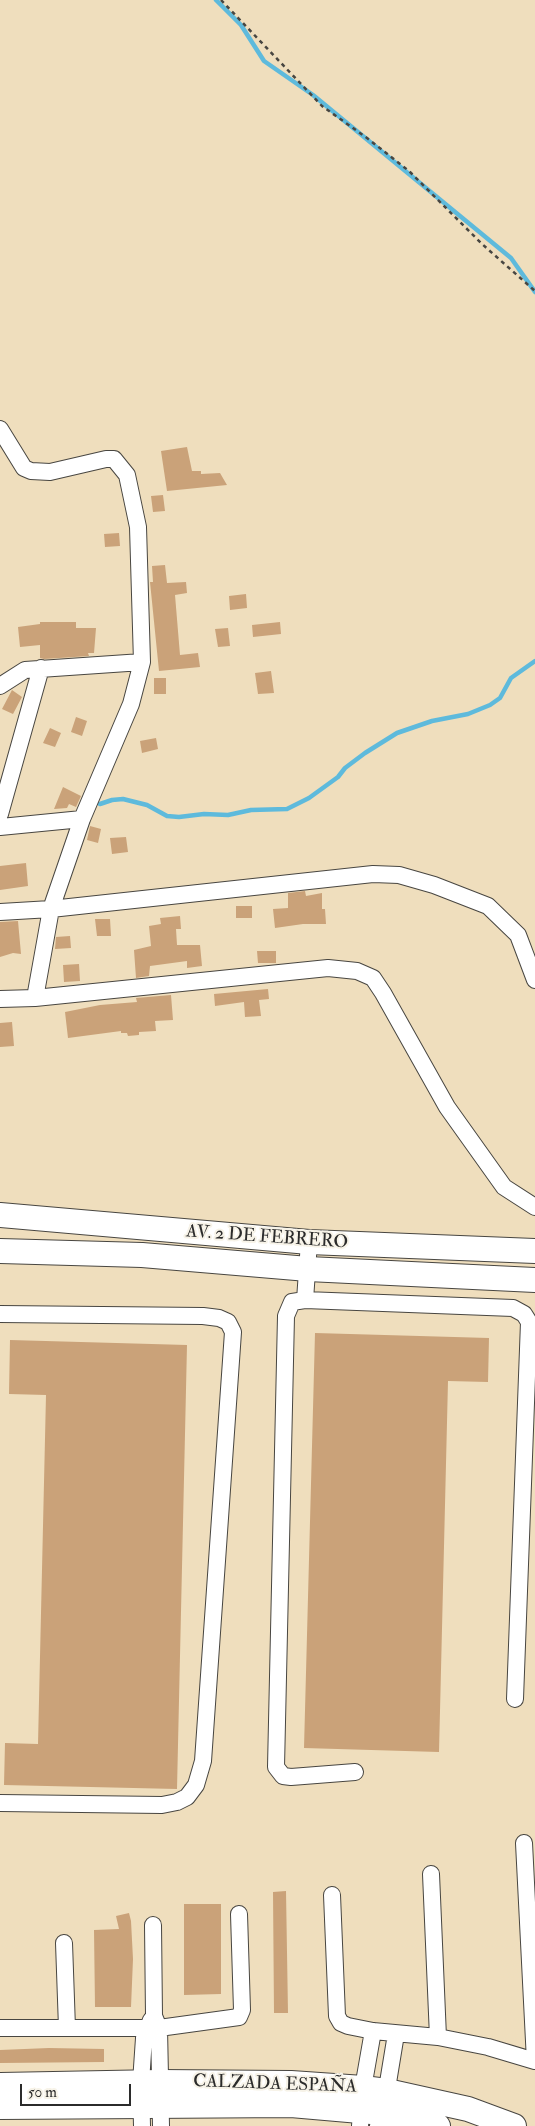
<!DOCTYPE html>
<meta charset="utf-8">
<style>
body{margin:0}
#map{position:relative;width:535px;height:2126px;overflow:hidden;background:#efdebd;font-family:"IM FELL Double Pica",serif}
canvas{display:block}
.scale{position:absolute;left:20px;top:2084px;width:111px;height:22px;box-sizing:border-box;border:2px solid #2b2b2b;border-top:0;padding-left:6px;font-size:15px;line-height:18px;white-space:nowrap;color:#2b2b2b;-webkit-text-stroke:4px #f7f3e8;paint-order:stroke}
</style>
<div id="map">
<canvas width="535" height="2126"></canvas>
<div class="scale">50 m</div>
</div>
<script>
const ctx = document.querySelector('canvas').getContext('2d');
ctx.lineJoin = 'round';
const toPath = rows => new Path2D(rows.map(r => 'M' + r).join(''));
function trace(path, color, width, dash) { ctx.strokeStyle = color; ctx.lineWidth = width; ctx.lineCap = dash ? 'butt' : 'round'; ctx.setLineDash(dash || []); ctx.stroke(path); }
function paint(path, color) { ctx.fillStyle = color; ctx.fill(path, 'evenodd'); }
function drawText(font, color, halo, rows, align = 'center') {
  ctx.font = font + ' "IM FELL Double Pica",serif'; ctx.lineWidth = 4; ctx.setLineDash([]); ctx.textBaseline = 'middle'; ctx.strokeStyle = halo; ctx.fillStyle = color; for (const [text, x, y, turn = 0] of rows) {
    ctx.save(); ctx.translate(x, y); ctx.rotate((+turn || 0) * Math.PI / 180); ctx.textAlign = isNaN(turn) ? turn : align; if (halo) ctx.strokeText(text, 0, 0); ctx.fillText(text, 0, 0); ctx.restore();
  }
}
const stream = toPath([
 [216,0,241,25,264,61,313,95,511,258,535,292],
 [100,804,112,800,123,799,147,805,167,816,179,817,204,814,228,815,251,810,287,809,309,798,338,777,345,768,365,753,397,733,432,721,468,714,490,705,500,698,511,678,535,661]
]);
const building = toPath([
 [187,447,192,471,201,471,201,474,220,473,227,485,167,491,161,451],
 [163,495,165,511,153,512,151,496],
 [119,533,120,546,105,547,104,534],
 [165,565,167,583,186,582,187,593,175,595,180,655,198,653,200,667,159,671,150,582,153,582,152,566],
 [246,594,247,608,230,610,229,596],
 [40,622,76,622,76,628,96,628,94,653,88,653,89,656,44,659,40,658,40,645,20,647,18,627,40,624],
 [280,622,281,634,253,637,252,625],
 [228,628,230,646,218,647,215,629],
 [271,671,274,693,258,694,255,673],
 [154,678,166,678,166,694,154,694],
 [12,690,22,697,13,714,2,709],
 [76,717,87,721,82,736,71,732],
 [50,728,61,733,55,747,43,743],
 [156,738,158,749,142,753,140,741],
 [63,787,81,796,76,807,69,804,67,808,54,809],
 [90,826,101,829,98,843,87,840],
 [126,837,128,852,112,854,110,838],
 [26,863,28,886,0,890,0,866],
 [305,891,306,896,322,893,322,909,325,909,326,924,303,924,275,928,273,909,288,908,288,893],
 [236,906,252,906,252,918,236,918],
 [180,916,181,929,176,929,177,945,200,945,202,966,187,968,187,961,150,966,149,976,136,978,134,950,151,946,149,926,161,924,160,918],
 [95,919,110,919,111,936,97,936],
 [18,921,21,954,13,953,0,957,0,922],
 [70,936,71,948,55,949,56,937],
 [257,951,276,951,276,963,258,963],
 [79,964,80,981,64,982,63,965],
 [268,989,269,999,259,1000,261,1016,245,1017,244,1002,215,1006,214,994],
 [171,995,173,1020,155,1021,156,1031,139,1032,139,1035,128,1036,127,1033,121,1033,121,1031,68,1038,65,1012,100,1005,137,1002,136,998],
 [12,1022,14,1046,0,1047,0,1023],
 [315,1333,489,1338,488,1382,448,1381,439,1752,304,1748],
 [10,1340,187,1345,177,1789,4,1785,5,1743,38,1744,46,1395,9,1394],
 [286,1891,288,2013,274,2013,273,1892],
 [184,1904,221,1904,221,1994,184,1995],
 [129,1913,131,1921,133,1959,131,2007,95,2007,94,1930,119,1929,116,1916],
 [49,2048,104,2049,104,2062,0,2063,0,2050]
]);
const path = toPath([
 [221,0,322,106,367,138,409,171,482,244,535,291]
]);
const street = toPath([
 [0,429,24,468,31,471,50,472,106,459,114,459,127,475,138,527,142,662,131,704,82,819,51,909,35,998],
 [0,686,25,670,142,662],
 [0,814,41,668],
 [0,827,82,819],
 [0,912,51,909,373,874,399,875,434,885,488,906,518,935,535,980],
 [0,999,35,998,328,968,357,971,373,978,383,993,447,1107,504,1187,535,1207],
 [305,1300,309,1242],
 [0,1314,203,1316,219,1318,228,1322,233,1332,203,1761,196,1785,187,1797,177,1802,162,1805,0,1803],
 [355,1772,291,1777,283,1776,276,1767,286,1316,292,1302,305,1300,513,1308,524,1314,529,1322,515,1699],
 [524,1843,535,2061],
 [431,1874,438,2037],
 [332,1895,337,2016,341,2023,348,2026,373,2031,438,2037,488,2047,535,2061],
 [153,1925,154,2016,159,2028,161,2126],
 [64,1943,67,2028],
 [0,2028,159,2028,239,2017,242,2010,239,1914],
 [142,2126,141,2082,144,2038,151,2020],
 [360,2126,363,2088,373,2031],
 [378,2126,383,2113,396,2034]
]);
const secondary = toPath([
 [0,1215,309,1242,535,1251],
 [0,1251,142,1255,308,1269,535,1280],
 [0,2085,160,2082,291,2083,363,2088,387,2091,468,2109,514,2126],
 [0,2107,291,2105,383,2113,438,2126]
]);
const streetNames = [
 ["AV. 2 DE FEBRERO",267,1238,4],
 ["CALZADA ESPAÑA",275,2085,2]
];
trace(stream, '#5ebadc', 4.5);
paint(building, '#caa279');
trace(street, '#484641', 18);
trace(secondary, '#484641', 26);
trace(path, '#484641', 2.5, [4, 4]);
trace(street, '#fff', 16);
trace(secondary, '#fff', 24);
drawText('18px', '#2b2b2b', '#f7f3e8', streetNames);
</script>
